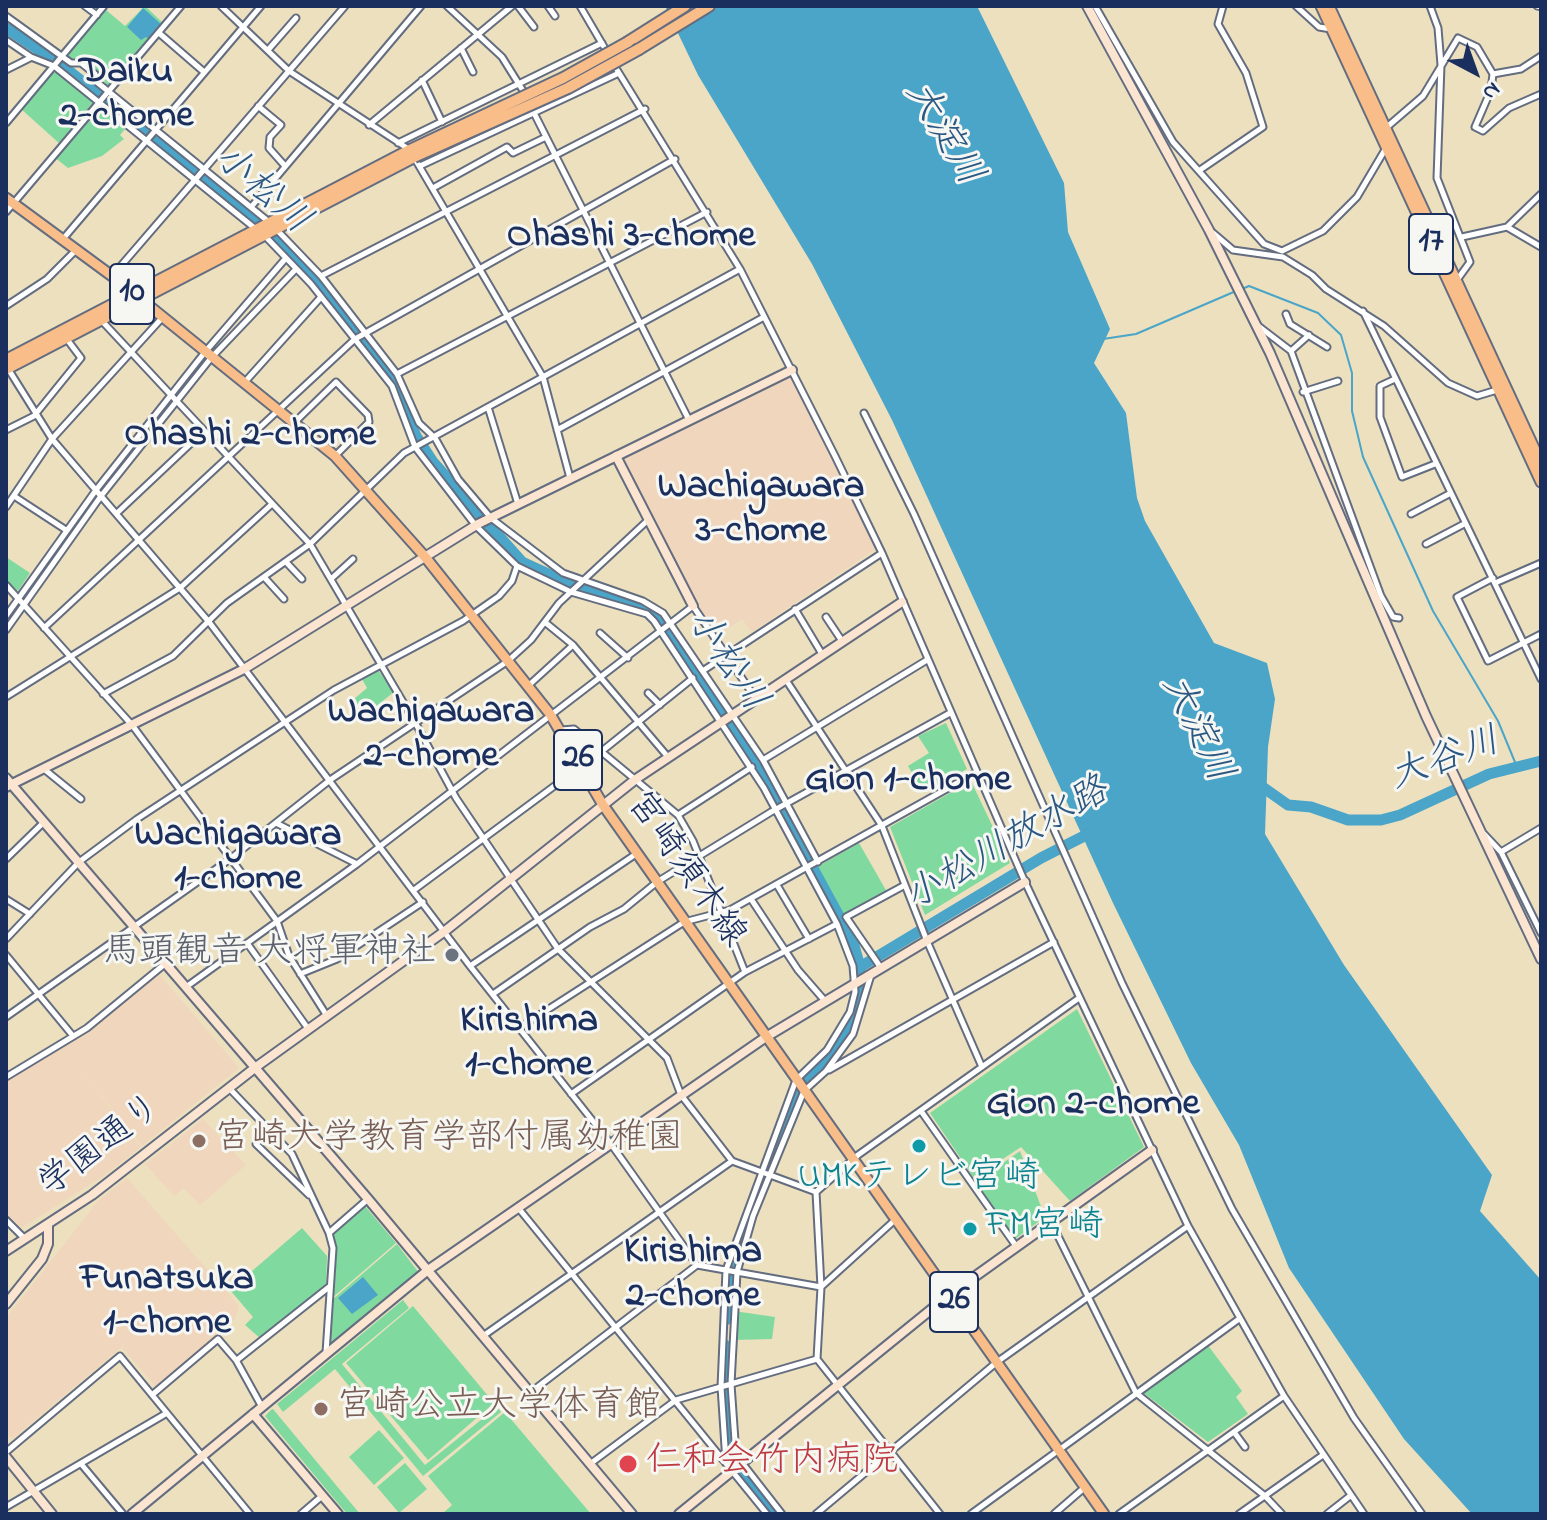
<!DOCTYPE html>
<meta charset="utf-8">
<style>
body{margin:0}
#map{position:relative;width:1547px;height:1520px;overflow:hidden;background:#ece0bf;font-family:"Indie Flower",sans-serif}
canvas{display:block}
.frame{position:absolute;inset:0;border:8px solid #1b2f5e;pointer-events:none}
.north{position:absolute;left:1435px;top:32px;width:80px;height:80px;-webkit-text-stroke:6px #f6f6f2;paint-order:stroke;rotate:139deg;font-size:22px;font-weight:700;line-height:32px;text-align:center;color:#1b2f5e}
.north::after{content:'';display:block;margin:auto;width:28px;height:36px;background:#1b2f5e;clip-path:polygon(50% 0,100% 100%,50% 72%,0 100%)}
</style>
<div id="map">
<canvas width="1547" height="1520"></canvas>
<div class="frame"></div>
<div class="north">N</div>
</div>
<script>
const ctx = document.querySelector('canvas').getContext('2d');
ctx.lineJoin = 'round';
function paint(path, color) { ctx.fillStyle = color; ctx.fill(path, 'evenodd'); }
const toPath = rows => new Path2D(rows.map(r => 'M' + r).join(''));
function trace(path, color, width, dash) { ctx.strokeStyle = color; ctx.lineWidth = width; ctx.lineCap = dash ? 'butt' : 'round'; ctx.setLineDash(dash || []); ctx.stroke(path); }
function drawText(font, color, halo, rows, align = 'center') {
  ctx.font = font + ' "Indie Flower","Klee One",sans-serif'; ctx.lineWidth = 6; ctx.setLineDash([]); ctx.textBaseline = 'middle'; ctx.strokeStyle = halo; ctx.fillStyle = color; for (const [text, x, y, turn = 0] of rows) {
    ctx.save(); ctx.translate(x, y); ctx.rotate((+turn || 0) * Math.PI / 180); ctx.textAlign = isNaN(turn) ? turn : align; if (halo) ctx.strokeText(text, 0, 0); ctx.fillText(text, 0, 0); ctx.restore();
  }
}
const built = toPath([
 [790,376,876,549,752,632,742,619,718,635,697,606,622,460,623,455],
 [159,974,239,1068,142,1146,67,1053,141,1147,105,1175,21,1228,6,1213,6,1082,90,1031],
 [203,1119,246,1165,200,1205,184,1188,174,1196,145,1164],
 [127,1178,239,1306,235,1319,156,1387,122,1347,12,1439,6,1432,6,1318,99,1200]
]);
const green = toPath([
 [145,6,163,23,108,87,101,76,78,58,70,61,67,56,106,10,125,26],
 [58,72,94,101,60,144,21,109,53,73],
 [101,105,127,127,120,135,124,139,102,156,68,168,54,157],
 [6,557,30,573,18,591,6,581],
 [378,670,394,692,365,715,354,699,367,688,362,679],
 [946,723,967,769,924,793,908,766,929,753,918,736],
 [971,781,1010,863,925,915,890,827],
 [859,843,887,892,842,915,817,867],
 [1077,1009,1144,1147,1070,1201,1021,1147,974,1178,930,1113],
 [1020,1151,1045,1217,1015,1239,976,1182],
 [365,1206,396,1243,332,1298,336,1249,333,1235],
 [302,1228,327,1256,326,1286,261,1339,245,1325,253,1317,230,1290],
 [397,1244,419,1273,329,1344,332,1300],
 [403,1300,409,1308,342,1364,425,1465,497,1407,501,1412,423,1476,335,1369,283,1412,277,1404],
 [413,1306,494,1403,428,1460,346,1363],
 [734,1311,775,1317,772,1339,733,1340],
 [1207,1344,1242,1391,1236,1397,1248,1414,1208,1442,1141,1391],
 [272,1409,273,1409,360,1514,347,1514,265,1416],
 [505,1412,591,1514,442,1514,452,1505,428,1476],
 [379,1430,404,1458,374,1485,349,1457],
 [405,1463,427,1489,399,1513,377,1487]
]);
const water = toPath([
 [665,6,977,6,1064,183,1068,232,1110,329,1094,363,1126,413,1137,498,1145,521,1214,643,1267,663,1275,699,1268,747,1265,834,1344,965,1492,1175,1480,1211,1541,1280,1541,1514,1472,1514,1404,1439,1289,1268,1239,1145,1191,1063,1113,903,892,420,812,264,698,75],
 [143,8,162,25,149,39,146,37,141,40,127,27],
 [363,1277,378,1295,352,1314,338,1298]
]);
const stream = toPath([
 [1242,289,1249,286,1318,313,1341,335,1352,373,1352,411,1363,457,1433,611,1498,721,1517,767],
 [1103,339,1136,334,1236,291]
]);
const river = toPath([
 [6,28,64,67,252,216,281,244,319,284,380,363,394,385,416,436,433,462,522,562,557,578,655,613,723,710,791,828,853,942,860,967,860,989,853,1021,845,1037,796,1096,746,1219,728,1287,726,1320],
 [1254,781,1288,805,1311,807,1348,820,1381,820,1400,815,1489,774,1541,761],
 [860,967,1041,858,1094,831],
 [725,1345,731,1463,771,1514]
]);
const street = toPath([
 [85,6,97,15],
 [221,6,289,71,410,150],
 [447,6,502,57,525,94],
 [518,6,534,27],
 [548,6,555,16],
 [580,6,607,52],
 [1095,6,1173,142,1264,244,1282,251,1323,231,1357,197,1386,148],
 [1296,6,1319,27,1331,29],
 [1430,6,1438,28,1441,65,1437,178,1470,262,1457,280],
 [1537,6,1541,7],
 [6,16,71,63,81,63,95,74,98,83,269,222],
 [159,33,204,72],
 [6,40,31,57,54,66,257,230],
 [461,48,473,72],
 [268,50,296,18],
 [614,65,740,269,835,456,882,553,1025,882,1188,1226,1284,1396,1364,1514],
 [6,70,30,58],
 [1493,74,1521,69,1541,56],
 [422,80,442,122],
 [258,106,281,125,270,137,269,148,285,166],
 [531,107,689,420],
 [6,123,104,6],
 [369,125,512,6],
 [1387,127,1423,96,1458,38,1477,47,1493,74,1491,90,1475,127,1483,131,1509,108,1541,94],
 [398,143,602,43],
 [415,159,543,377,570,478],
 [420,166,619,73],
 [1200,170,1263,127,1246,73,1218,24,1223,6],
 [433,188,507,147,513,153,546,137],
 [252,206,421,6],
 [6,212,181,6],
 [1507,227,1541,247],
 [276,229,321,276,397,374,419,423,435,438,458,479,491,518,563,573,643,601,663,613,763,760,818,862],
 [1213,233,1233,250,1283,257,1312,275,1326,289,1384,326,1448,383,1477,396,1497,390],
 [1462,237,1507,227,1541,194],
 [63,239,261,6],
 [113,275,345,6],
 [321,276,645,109],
 [6,306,47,279,76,250],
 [1363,311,1541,679],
 [1286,314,1290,324,1327,347],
 [102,321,310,544,416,724,456,798,558,949,667,1058,681,1095,732,1161,816,1192],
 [1257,325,1291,351,1381,596,1393,617,1399,618],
 [1291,351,1309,335],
 [7,367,52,439,209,622,470,966,611,1144,697,1265,821,1287],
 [397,374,707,212],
 [1395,379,1380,386,1380,417,1402,477,1435,464],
 [244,383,321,297],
 [1303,392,1338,381],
 [488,407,518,504],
 [864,413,914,514,1122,983,1232,1209,1354,1418,1422,1514],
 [294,423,336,382,368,415,369,422,336,455],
 [6,430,34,416,81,358,66,338],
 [557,430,764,317],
 [14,496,66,530],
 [6,507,52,439,162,318],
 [117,513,204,431],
 [1411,514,1449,494],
 [1426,544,1464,524],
 [286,562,302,579],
 [517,566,571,592,647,614,654,621,764,788,837,924,853,966,855,992,850,1012,827,1050,796,1080,726,1270,721,1387,726,1462],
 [264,577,284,599],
 [1493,578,1457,597,1488,661,1541,634],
 [331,579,353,559],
 [1495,583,1541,563],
 [6,585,132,725,161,764,277,921,289,956,327,1016],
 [795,609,822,654],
 [6,616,96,490,205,352,286,258],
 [826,617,842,641],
 [546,623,573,645,668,757],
 [44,628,355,339,675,159],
 [6,630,101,496,211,358,296,269],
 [600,633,628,658],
 [704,670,882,553],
 [786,680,882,826,927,941,982,1067],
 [528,686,573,645],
 [648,693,660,705],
 [103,694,173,656,227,603,310,544,404,453,740,269],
 [6,697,180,588,272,504],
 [561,730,574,729,678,815,693,841,745,972],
 [602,751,693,678],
 [763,760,927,660],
 [44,769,81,799],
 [678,815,752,767],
 [276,823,357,864],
 [1484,834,1501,852,1541,933],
 [1501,852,1541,828],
 [6,859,44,822],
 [777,885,809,939],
 [414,890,580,767],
 [6,899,30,914],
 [751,899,798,970,825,1001],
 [6,939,79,862,137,819,334,690,463,621,499,596,512,581,517,566,476,526,415,447,392,386,311,284,265,236],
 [247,943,309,1030],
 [6,955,73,1036],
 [470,966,636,854],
 [881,968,846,917,905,885],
 [300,974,337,959,423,902],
 [186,987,357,864,693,606,756,699],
 [493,994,590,927,624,909,657,882,771,812,950,713],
 [6,1017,230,859,330,780,508,661,531,640,559,603,647,521],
 [519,1028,684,922,730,910,977,772],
 [829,1070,1054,942],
 [6,1077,87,1028,166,963],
 [229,1088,292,1154,329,1233],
 [571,1094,745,972,837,924],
 [921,1111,1016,1246],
 [270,1131,256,1144,309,1195],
 [816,1192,821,1287,817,1359,940,1514],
 [816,1192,858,1155,1079,998],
 [520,1210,767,1514],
 [6,1220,24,1238],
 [1051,1222,1136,1393,1265,1496,1282,1514],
 [821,1287,896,1219],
 [483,1336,732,1161],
 [326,1353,333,1248,329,1233,368,1199],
 [237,1360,329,1287],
 [531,1392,697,1265],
 [152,1395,218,1339,236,1360,262,1407],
 [1234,1432,1245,1447],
 [6,1452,120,1356,250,1514],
 [590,1464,676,1400,817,1359],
 [82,1465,123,1514],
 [6,1507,167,1413],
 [301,1514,322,1496],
 [782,1514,736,1455,731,1384,737,1272,753,1216,804,1091,826,1071,853,1034,871,975],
 [816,1514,997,1362,1188,1226],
 [971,1514,1239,1319],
 [1054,1514,1084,1488],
 [1119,1514,1284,1396],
 [1239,1514,1323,1455],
 [1327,1514,1350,1496]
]);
const secondary = toPath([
 [1087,6,1209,230,1270,353,1426,716,1541,959],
 [616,456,693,606],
 [6,778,368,1199,632,1514],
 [6,787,244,669,478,524,792,370],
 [6,1251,92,1195,256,1067,445,931,636,779,902,602],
 [6,1304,42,1259,48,1244,48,1224],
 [253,1414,338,1514],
 [6,1457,52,1514],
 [132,1514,428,1270,766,1037,1025,882],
 [679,1514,949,1295,1152,1150]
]);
const primary = toPath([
 [1321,6,1541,482],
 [1329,6,1541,463],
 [6,198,112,276,335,456,426,558,550,714,603,805,1104,1514]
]);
const highway = toPath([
 [628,42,685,6],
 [639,49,709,6],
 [6,360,410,150],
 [6,369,414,157]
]);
const highwayBridge = toPath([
 [410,150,563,78,628,42],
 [414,157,568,88,639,49]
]);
const markers = [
 [452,955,8,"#6b7280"],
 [199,1141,8,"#8d6e63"],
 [919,1146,8,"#0f9aa8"],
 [970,1229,8,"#0f9aa8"],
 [321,1409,8,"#8d6e63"],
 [628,1464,10,"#e0444e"]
];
const shields = [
 [1431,244,44],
 [132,294,44],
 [578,760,48],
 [954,1302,48]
];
const shieldNames = [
 ["17",1431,244],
 ["10",132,294],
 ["26",578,760],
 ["26",954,1302]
];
const streetNames = [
 ["宮崎須木線",684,871,55],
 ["学園通り",102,1148,-37]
];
const worshipNames = [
 ["馬頭観音 大将軍神社",436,955]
];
const educationNames = [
 ["宮崎大学教育学部付属幼稚園",215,1141],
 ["宮崎公立大学体育館",337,1409]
];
const cultureNames = [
 ["UMKテレビ宮崎",919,1180],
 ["FM宮崎",986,1229,"left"]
];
const healthNames = [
 ["仁和会竹内病院",646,1464]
];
const neighbourhoodNames = [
 ["Daiku",126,75],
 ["2-chome",126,119],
 ["Ohashi 3-chome",631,239],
 ["Ohashi 2-chome",250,438],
 ["Wachigawara",761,490],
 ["3-chome",761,534],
 ["Wachigawara",431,715],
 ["2-chome",431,759],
 ["Gion 1-chome",908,783],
 ["Wachigawara",238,838],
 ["1-chome",238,882],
 ["Kirishima",529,1024],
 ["1-chome",529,1068],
 ["Gion 2-chome",1093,1107],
 ["Kirishima",693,1255],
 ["2-chome",693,1299],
 ["Funatsuka",167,1282],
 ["1-chome",167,1326]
];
const waterNames = [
 ["大淀川",941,135,59],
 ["小松川",260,192,41],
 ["小松川",724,662,56],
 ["大淀川",1194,730,64],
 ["大谷川",1446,762,-20],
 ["小松川放水路",1008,847,-30]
];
paint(built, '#f0d6bc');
paint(green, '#80da9f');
paint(water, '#4aa5c8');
trace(stream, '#4aa5c8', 2);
trace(river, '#4aa5c8', 11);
trace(street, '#646d80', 9);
trace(secondary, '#646d80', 12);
trace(primary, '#646d80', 13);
trace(highway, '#646d80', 14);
trace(street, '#fff', 5);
trace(secondary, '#fce5d0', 8);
trace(primary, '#f8bd89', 9);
trace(highway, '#f8bd89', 10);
trace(highwayBridge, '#646d80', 14, []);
trace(highwayBridge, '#f8bd89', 10);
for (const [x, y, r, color] of markers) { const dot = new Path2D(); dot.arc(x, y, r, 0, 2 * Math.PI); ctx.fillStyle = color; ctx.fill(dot); trace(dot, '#f6f6f2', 3); }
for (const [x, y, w] of shields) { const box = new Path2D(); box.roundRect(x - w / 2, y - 30, w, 60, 6); ctx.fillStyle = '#f6f6f2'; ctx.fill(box); trace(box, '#1b2f5e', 2); }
drawText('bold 34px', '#1b2f5e', null, shieldNames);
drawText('36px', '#1b2f5e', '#f6f6f2', streetNames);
drawText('36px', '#5b616d', '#f6f6f2', worshipNames, 'right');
drawText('36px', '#785e54', '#f6f6f2', educationNames, 'left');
drawText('36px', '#0d838f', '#f6f6f2', cultureNames);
drawText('36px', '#be3a42', '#f6f6f2', healthNames, 'left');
drawText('bold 38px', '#1b2f5e', '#f6f6f2', neighbourhoodNames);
drawText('italic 38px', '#2b5883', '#f6f6f2', waterNames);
</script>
